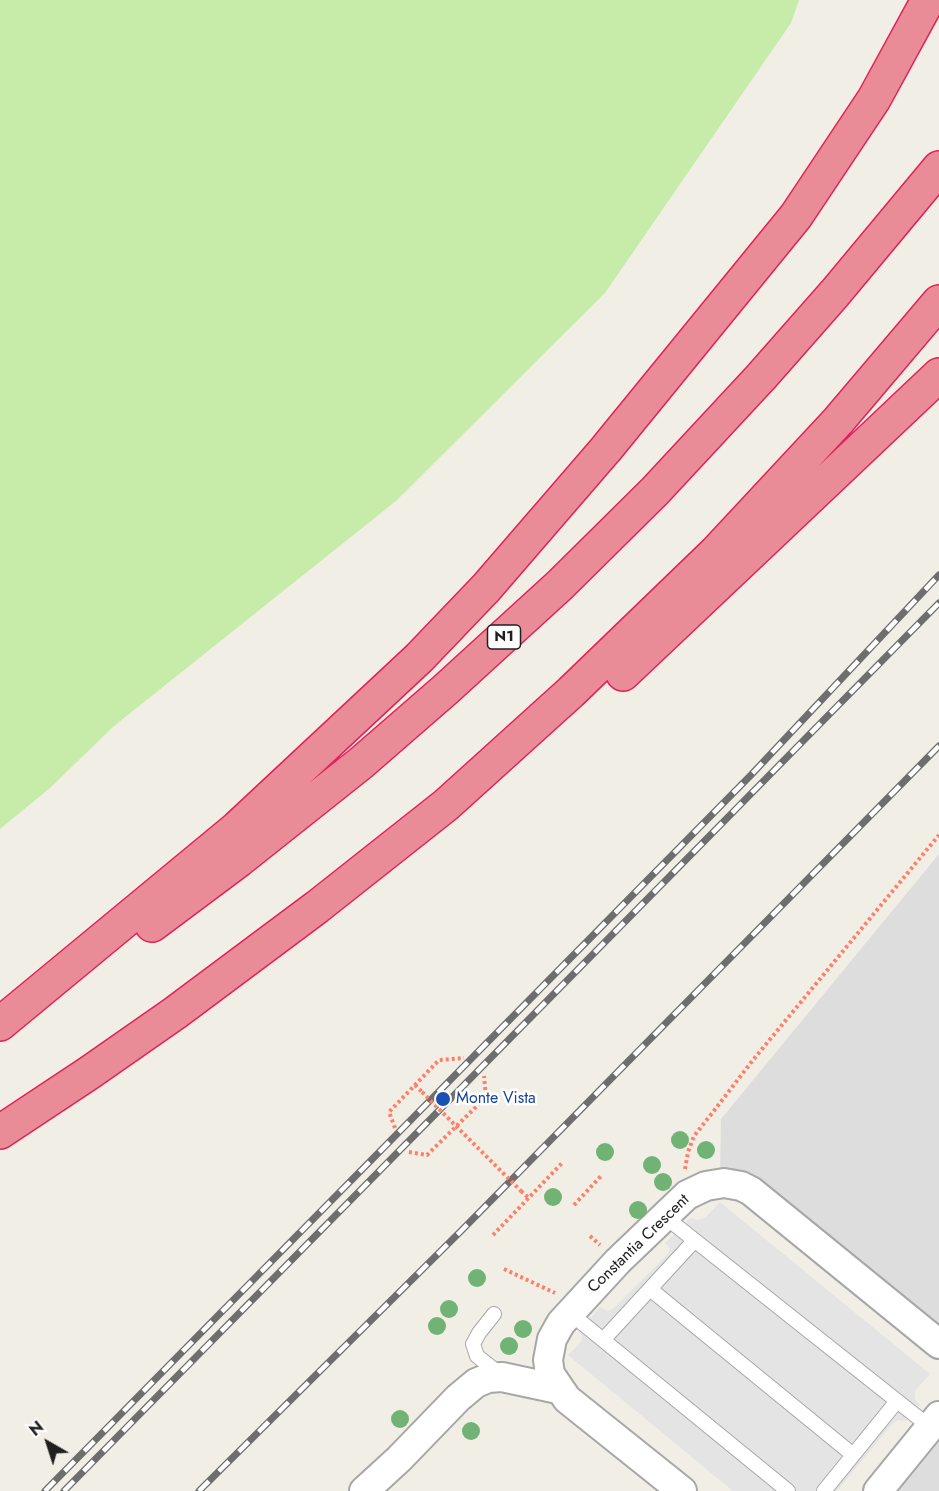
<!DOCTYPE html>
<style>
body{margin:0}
#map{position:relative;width:939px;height:1491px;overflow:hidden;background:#f1eee6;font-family:Jost,sans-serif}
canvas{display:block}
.north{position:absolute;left:18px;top:1413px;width:60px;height:60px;-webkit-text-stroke:4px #fff;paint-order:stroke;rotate:321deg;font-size:16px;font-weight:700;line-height:24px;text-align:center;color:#202020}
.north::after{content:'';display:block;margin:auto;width:21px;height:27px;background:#202020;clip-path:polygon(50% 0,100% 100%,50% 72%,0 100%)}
</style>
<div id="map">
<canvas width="939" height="1491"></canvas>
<div class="north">N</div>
</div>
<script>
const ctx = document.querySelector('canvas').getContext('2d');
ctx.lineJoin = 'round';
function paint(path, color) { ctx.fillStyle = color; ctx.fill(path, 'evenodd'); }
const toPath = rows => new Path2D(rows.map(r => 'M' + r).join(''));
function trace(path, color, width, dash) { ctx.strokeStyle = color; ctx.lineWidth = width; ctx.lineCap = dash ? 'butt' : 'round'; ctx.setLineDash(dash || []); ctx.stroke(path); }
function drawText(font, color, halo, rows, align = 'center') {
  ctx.font = font + ' Jost,sans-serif'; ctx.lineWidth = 5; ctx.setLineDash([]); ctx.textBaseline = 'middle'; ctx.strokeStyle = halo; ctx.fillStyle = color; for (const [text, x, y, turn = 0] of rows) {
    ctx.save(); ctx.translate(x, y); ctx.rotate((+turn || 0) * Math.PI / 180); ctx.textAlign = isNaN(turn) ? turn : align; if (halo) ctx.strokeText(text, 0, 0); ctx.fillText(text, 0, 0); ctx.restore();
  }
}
const residential = toPath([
 [939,854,939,1343,720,1181,721,1119],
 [939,1415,939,1491,876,1491]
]);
const grass = toPath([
 [0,0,799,0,791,23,605,293,396,501,114,726,50,788,0,829]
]);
const parking = toPath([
 [720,1202,930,1374,915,1391,915,1400,920,1404,906,1421,898,1420,892,1424,837,1491,733,1491,568,1355,581,1342,582,1336,579,1331,600,1307,607,1311,614,1308,668,1254,670,1248,665,1243,690,1218,698,1220,705,1218]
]);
const path = toPath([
 [415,1085,422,1092],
 [395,1128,389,1112,439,1060,464,1058],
 [409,1152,427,1155,486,1097,484,1076],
 [685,1169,688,1152,694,1136,713,1112,753,1060,939,835],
 [521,1191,529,1198],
 [574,1205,601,1176],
 [493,1235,563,1162],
 [590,1236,600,1245],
 [504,1269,555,1293]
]);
const service = toPath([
 [664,1216,930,1427],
 [650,1289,852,1454],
 [570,1313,788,1491],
 [494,1314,479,1333,473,1344,477,1356,501,1375],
 [603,1340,694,1241],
 [824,1491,897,1401]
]);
const minor = toPath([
 [364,1491,399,1459,458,1398,476,1383,488,1378,502,1377,558,1389],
 [682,1491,567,1399,550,1374,548,1360,552,1339,561,1323,618,1261,687,1195,706,1186,724,1183,741,1186,751,1191,939,1344],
 [878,1491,939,1416]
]);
const motorway = toPath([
 [623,674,939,375],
 [152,925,239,860,361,763,445,690,560,585,655,491,761,377,835,293,939,168],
 [0,1024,237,828,419,658,486,588,606,449,796,216,874,99,928,0],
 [0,1132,89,1073,175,1013,317,907,446,805,571,692,716,552,838,421,939,302]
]);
const rail = toPath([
 [45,1491,751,775,939,575],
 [64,1491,939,603],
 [199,1491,462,1230,939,746]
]);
const pathBridge = toPath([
 [422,1092,521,1191]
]);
const trees = [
 [680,1140],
 [706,1150],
 [605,1152],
 [652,1165],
 [663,1182],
 [553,1197],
 [638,1210],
 [477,1278],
 [449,1309],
 [437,1326],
 [523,1329],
 [509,1346],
 [400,1419],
 [471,1431]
];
const markers = [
 [443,1099,8,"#1a4fb4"]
];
const shields = [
 [504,637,33]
];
const shieldNames = [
 ["N1",504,637]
];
const transitNames = [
 ["Monte Vista",456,1099]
];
const streetNames = [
 ["Constantia Crescent",639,1244,-44]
];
paint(residential, '#dedddd');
paint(grass, '#c7ecaa');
paint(parking, '#e4e4e4');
trace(service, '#a7a7a7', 16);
trace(minor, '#a7a7a7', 32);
trace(motorway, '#e12158', 36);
trace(path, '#fe8069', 4, [3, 3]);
trace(service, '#fff', 14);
trace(minor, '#fff', 28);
trace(motorway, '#ea8b98', 33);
trace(rail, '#6e6e6e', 7);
trace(rail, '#fff', 4.5, [14]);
trace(pathBridge, '#fe8069', 4, [3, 3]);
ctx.fillStyle = '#71b375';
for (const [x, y] of trees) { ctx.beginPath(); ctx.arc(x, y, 9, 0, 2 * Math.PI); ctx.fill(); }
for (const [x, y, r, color] of markers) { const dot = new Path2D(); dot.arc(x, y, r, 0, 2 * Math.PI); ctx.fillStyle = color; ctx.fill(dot); trace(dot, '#fff', 2); }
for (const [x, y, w] of shields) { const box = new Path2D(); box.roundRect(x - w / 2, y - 12, w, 24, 4.5); ctx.fillStyle = '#fff'; ctx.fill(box); trace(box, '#202020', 1.5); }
drawText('bold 15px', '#202020', null, shieldNames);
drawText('16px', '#164399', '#fff', transitNames, 'left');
drawText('16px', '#202020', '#fff', streetNames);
</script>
